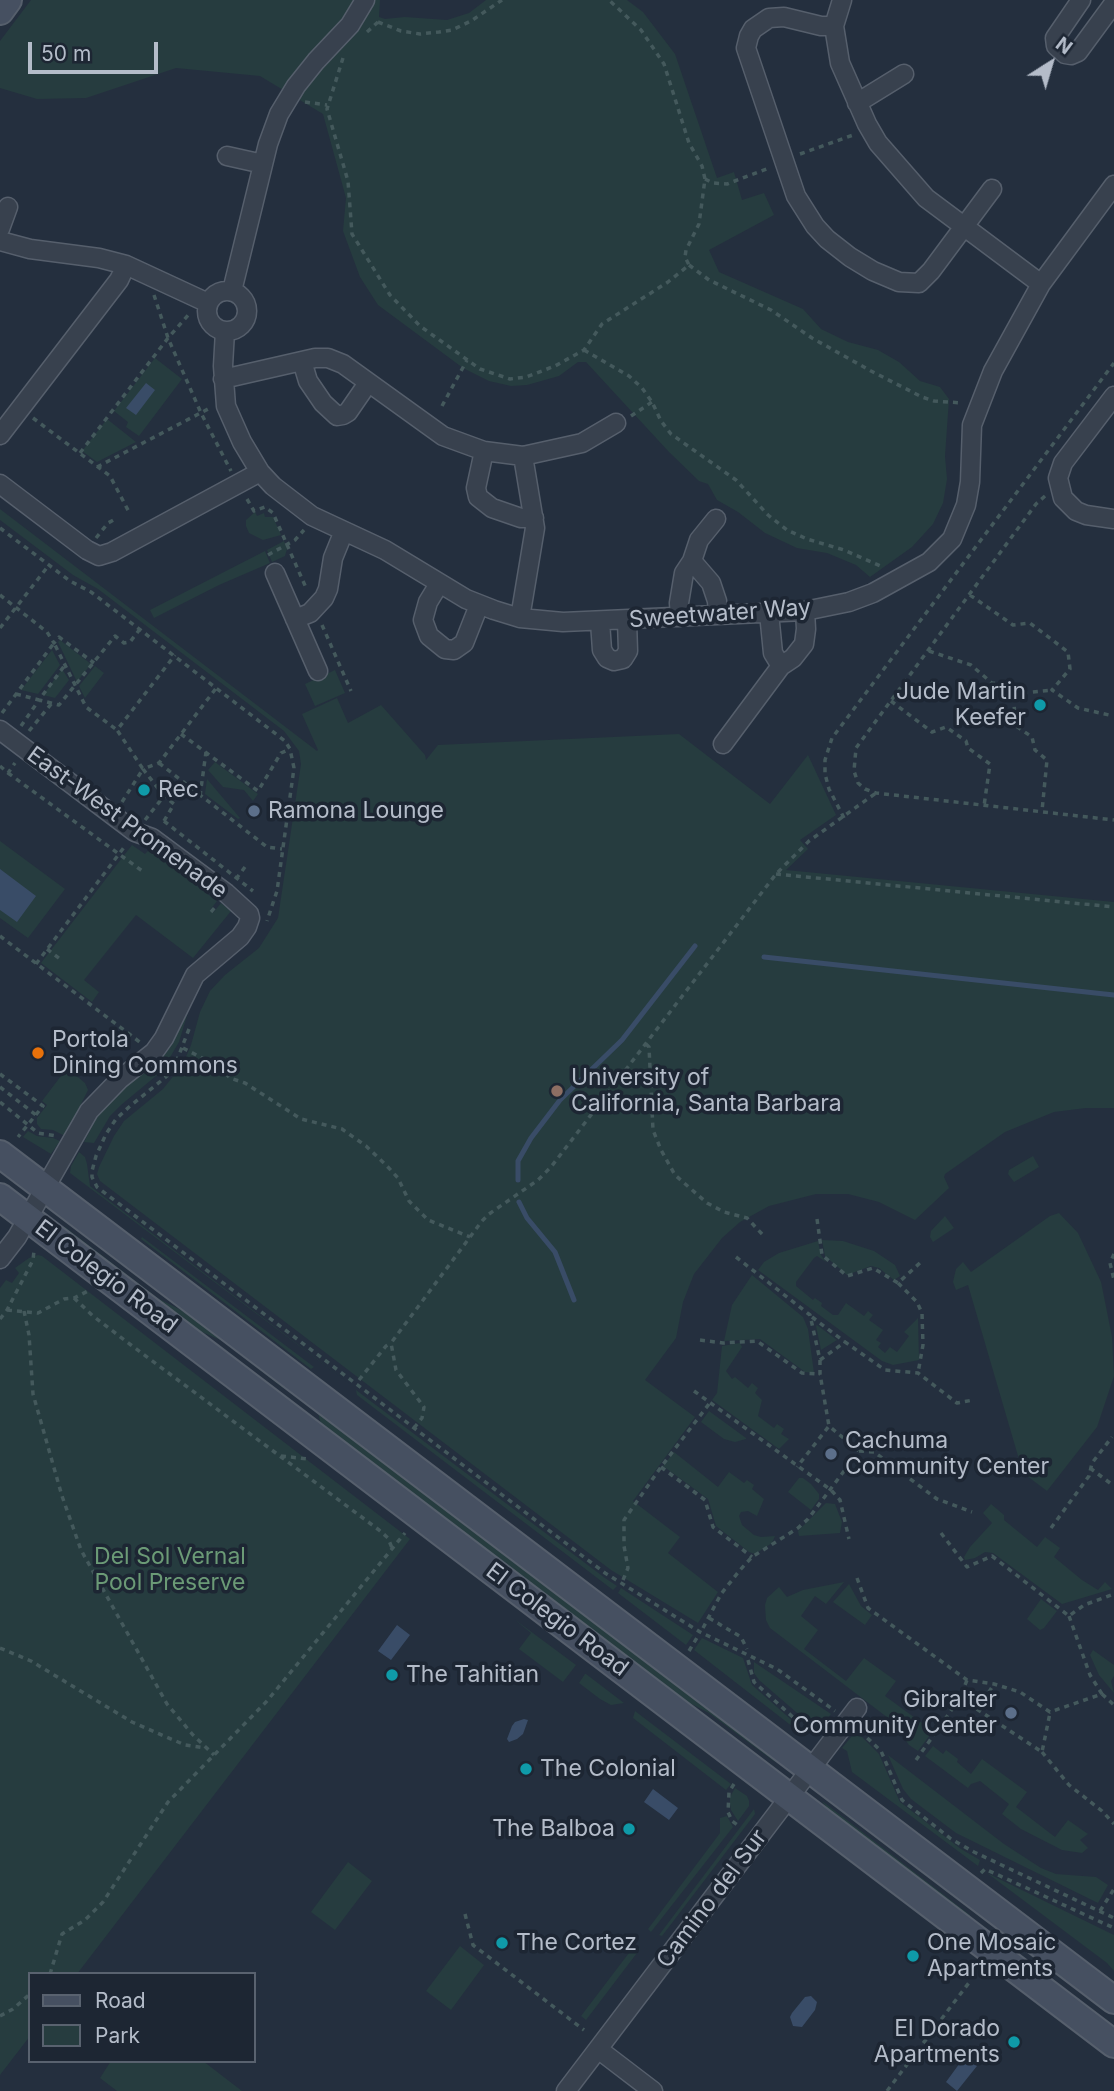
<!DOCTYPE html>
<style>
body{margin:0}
#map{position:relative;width:1114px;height:2091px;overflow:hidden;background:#242f3e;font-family:Inter,sans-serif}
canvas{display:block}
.legend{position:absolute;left:28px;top:1972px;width:228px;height:91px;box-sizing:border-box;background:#1d2633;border:2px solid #59626f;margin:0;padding:9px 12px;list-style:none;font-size:21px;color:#b4bcc9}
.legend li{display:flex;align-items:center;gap:14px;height:35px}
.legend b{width:35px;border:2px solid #59626f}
.north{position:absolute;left:1016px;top:28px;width:70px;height:70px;-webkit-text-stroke:5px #1d2633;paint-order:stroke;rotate:37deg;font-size:19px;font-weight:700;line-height:28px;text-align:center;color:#b4bcc9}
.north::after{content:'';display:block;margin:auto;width:24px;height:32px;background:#b4bcc9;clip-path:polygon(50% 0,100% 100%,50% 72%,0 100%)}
.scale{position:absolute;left:28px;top:42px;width:130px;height:32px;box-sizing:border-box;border:4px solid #b4bcc9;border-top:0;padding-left:9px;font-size:21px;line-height:24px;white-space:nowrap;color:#b4bcc9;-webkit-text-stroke:5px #1d2633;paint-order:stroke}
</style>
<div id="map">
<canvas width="1114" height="2091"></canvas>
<ul class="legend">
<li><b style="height:9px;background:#465061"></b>Road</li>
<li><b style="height:19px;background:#263c3f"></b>Park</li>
</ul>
<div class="north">N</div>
<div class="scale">50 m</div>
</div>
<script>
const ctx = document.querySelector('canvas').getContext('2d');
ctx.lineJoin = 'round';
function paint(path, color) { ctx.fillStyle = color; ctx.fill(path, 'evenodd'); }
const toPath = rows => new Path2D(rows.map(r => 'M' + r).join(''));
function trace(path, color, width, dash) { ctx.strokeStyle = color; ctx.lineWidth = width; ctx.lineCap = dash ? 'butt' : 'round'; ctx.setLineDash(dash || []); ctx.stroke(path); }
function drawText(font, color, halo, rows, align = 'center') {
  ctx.font = font + ' Inter,sans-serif'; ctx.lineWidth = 7; ctx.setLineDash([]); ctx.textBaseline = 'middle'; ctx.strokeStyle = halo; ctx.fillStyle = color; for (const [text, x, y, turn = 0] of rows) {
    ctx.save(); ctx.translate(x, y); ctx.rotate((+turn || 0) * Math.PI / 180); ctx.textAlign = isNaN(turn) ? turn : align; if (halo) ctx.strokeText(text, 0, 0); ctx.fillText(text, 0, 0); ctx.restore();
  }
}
const green = toPath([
 [31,0,380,0,379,17,385,19,405,17,447,20,469,13,486,0,627,0,643,12,675,54,717,178,734,172,742,200,764,193,774,215,709,250,719,272,803,309,821,329,848,342,878,350,899,362,920,381,940,387,949,399,945,456,947,479,943,503,933,524,912,547,870,577,856,565,827,553,797,548,765,533,738,512,717,500,708,484,699,481,669,452,586,362,578,362,559,376,527,385,511,386,489,381,463,368,378,305,360,277,343,231,346,198,323,114,260,76,176,68,86,98,37,99,0,88,0,41],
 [155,358,182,379,139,436,126,427,128,422,114,411],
 [107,419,136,442,97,462,82,451],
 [0,509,317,751,318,750,302,714,337,698,348,723,381,705,425,755,426,760,438,745,679,734,770,804,808,755,836,815,800,840,808,849,786,870,1114,902,1114,1108,1086,1108,1054,1112,1005,1132,945,1174,944,1177,949,1188,915,1220,879,1202,848,1194,816,1194,769,1206,740,1222,722,1238,694,1274,683,1302,676,1338,645,1380,695,1417,633,1501,680,1537,668,1553,718,1592,698,1623,611,1570,100,1181,97,1174,99,1167,114,1136,124,1121,163,1089,183,1064,191,1045,200,1012,210,991,225,975,259,948,278,918,301,764,299,751,284,731,98,589,73,575,0,520],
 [255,512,257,516,264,513,265,517,273,517,281,535,263,540,249,533,246,526,246,520],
 [284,541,287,549,285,556,272,562,267,550],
 [265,551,270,563,219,585,154,618,150,610],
 [60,640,91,664,77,682,58,642],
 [52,650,60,665,38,694,21,690],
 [95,666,104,673,85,698,79,686],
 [62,669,69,680,55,698,43,695],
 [335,670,345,693,315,706,305,684],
 [215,762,258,794,253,801,244,790,223,787,208,770],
 [207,779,240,818,238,819,205,794],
 [0,841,65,889,28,938,0,918],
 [132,845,145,854,149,850,217,901,210,910,213,913,221,903,231,911,193,958,136,915,84,980,99,992,92,1002,41,963],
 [189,1009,179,1042,162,1071,121,1105,110,1116,94,1143,84,1142,98,1115,112,1098,162,1057,175,1038],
 [67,1068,85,1083,88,1090,65,1136,53,1130,41,1129,37,1124,37,1118,47,1105,42,1101],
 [28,1131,37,1136,53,1138,60,1141,51,1154,23,1137],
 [79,1152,85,1157,87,1164,90,1186,351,1385,70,1173,71,1166],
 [1033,1156,1039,1167,1014,1182,1008,1174,1009,1170],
 [1059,1213,1078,1233,1101,1282,1112,1337,1114,1376,1097,1427,1047,1491,1023,1473,968,1285,956,1290,953,1282,956,1269,963,1262,971,1272,1050,1216],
 [945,1216,954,1228,933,1242,930,1237,931,1231],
 [65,1227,159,1299,193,1316,286,1387,283,1388,223,1341,188,1326,63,1230],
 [142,1237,314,1367,311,1369,141,1239],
 [822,1240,843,1241,874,1251,895,1265,900,1276,894,1280,879,1268,871,1266,847,1275,825,1256],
 [818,1241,821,1255,826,1262,817,1256,814,1258,796,1282,796,1286,813,1300,815,1298,822,1303,821,1306,833,1315,838,1315,846,1303,864,1316,868,1311,873,1315,869,1320,883,1330,876,1340,881,1343,878,1347,885,1353,890,1347,897,1352,909,1336,904,1332,918,1318,919,1360,893,1365,882,1361,758,1270,764,1262,779,1253],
 [38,1255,42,1256,410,1539,77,1974,30,1974,30,2036,0,2075,0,1288,6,1280,12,1283,19,1273,15,1268,29,1258],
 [752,1275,803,1317,808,1329,814,1373,805,1372,760,1339,724,1341,732,1305],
 [816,1326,817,1325,837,1340,821,1350],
 [740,1343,742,1347,726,1371,732,1379,735,1377,748,1388,752,1383,758,1388,755,1393,762,1400,758,1416,774,1428,777,1424,784,1429,781,1434,789,1439,779,1449,712,1400,717,1393,722,1346],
 [356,1390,605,1578,617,1586,613,1590,357,1395],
 [709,1411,746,1438,746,1439,735,1442,724,1439,701,1422],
 [318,1412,768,1751,775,1762,709,1713,672,1694,321,1425],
 [674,1452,718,1487,729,1472,744,1483,747,1480,754,1485,752,1489,764,1499,757,1516,748,1511,741,1512,739,1516,742,1525,754,1535,761,1537,775,1536,772,1543,755,1554,749,1552,716,1526,708,1499,663,1466],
 [799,1478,803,1478,811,1484,819,1494,819,1499,811,1510,788,1492],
 [826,1503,835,1504,842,1522,840,1533,799,1536,798,1531],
 [991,1504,1004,1515,1004,1520,1037,1547,1045,1537,1060,1548,1054,1557,1082,1580,1098,1590,1105,1582,1112,1589,1062,1604,993,1553,985,1552,975,1558,965,1560,964,1557,970,1547,992,1523,983,1513],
 [844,1582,826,1604,815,1596,801,1616,818,1630,804,1649,846,1681,864,1658,896,1681,885,1696,933,1731,918,1751,909,1745,892,1721,770,1628,766,1620,765,1605,767,1598,779,1587,787,1597,803,1590],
 [849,1584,861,1606,872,1615,865,1625,833,1602],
 [621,1588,693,1635,686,1645,618,1593],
 [1041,1599,1057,1611,1044,1628,1040,1630,1027,1619],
 [514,1619,576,1665,563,1682,519,1649,531,1633],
 [702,1638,743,1658,752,1685,795,1723,793,1727,694,1650],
 [1093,1650,1114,1665,1114,1676,1111,1681,1114,1693,1099,1675,1090,1655],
 [754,1662,831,1714,818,1731,759,1680,754,1673],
 [585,1674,586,1674,624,1703,611,1705,600,1699,579,1683],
 [635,1711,731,1784,726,1790,633,1718],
 [856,1731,879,1754,900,1802,961,1849,980,1860,978,1866,852,1772,847,1751,842,1748],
 [933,1746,943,1754,946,1750,958,1759,957,1762,971,1774,982,1759,1027,1792,1016,1807,1055,1837,1068,1820,1088,1834,1080,1840,1088,1848,1082,1853,1062,1850,1021,1829,1002,1814,1009,1804,980,1781,971,1784,968,1788,925,1756],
 [888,1755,1004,1844,1041,1868,1056,1874,1096,1877,1108,1885,1098,1903,956,1833,911,1799,903,1789],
 [735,1788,747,1796,749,1801,749,1806,738,1821,731,1810,730,1804,730,1797],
 [822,1801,970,1915,970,1916,951,1909,831,1814],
 [754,1809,755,1814,662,1936,659,1935],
 [727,1816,733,1827,651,1932,648,1929,720,1833,720,1818],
 [348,1862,372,1881,335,1930,311,1912],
 [987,1873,1114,1935,1114,1971,1107,1963],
 [635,1945,640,1949,586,2020,581,2016],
 [460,1946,484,1965,451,2010,426,1991],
 [111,2061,203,2061,242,2091,117,2091,100,2078]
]);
const water = toPath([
 [146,383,155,390,136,415,126,408],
 [0,869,36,896,17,922,0,910],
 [397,1625,410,1635,391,1660,378,1651],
 [524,1719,528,1720,523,1734,517,1739,509,1742,507,1739,512,1726,515,1722],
 [653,1789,678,1808,669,1820,644,1802],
 [811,1996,817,2002,815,2010,802,2027,793,2026,790,2017,792,2013,805,1997],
 [965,2056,972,2056,973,2062,977,2066,957,2091,946,2082]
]);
const stream = toPath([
 [764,957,1114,995],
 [518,1180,518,1161,531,1138,560,1100,622,1040,695,946],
 [519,1202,527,1218,555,1252,574,1300]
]);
const path = toPath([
 [378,22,401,31,420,34,439,32,452,30,471,21,502,0],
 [367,32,378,22],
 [343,58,327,109,348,181,352,234,390,295,420,326,480,369,510,379,526,377,555,366,584,350,602,324,668,282,689,265,685,257,686,250,699,224,705,179,702,166,689,143,664,64,641,30,609,0],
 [305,102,327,105],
 [800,154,856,134],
 [705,179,713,183,727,184,769,168],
 [689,265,709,280,771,310,812,338,871,371,922,397,934,401,962,403],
 [154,295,168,338,201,413,231,471],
 [584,350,629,376,642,388,652,402,661,421,671,434,736,480,768,515,787,530,807,539,844,550,883,567],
 [442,406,467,360],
 [631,416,652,402],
 [33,418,110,476,129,512],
 [80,453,168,338,190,313],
 [97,467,210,408],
 [1045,496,1036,504,856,748,854,771,858,783,865,789,876,793,1114,820],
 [247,499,254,511,265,507,273,513,307,590],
 [0,528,70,581,91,592,285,741,290,749,294,768,277,891,267,921],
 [96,538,108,523,117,518],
 [268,555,295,540,304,530],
 [0,595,47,632,54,643,59,637,94,663],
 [970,595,1013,625,1030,623,1068,652,1070,669,1052,690,1078,708,1109,715],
 [322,625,351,691],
 [0,628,49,565],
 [929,651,971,665,992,683,1003,684,1013,694,1016,726,1032,737,1035,750,1047,760,1042,811],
 [16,694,39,700,65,665],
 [1013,694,1052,690],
 [891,701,932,732,946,727,966,741,968,748,990,764,984,806],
 [2,713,54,643,86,707,117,730],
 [21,726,39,700,59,705,115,636,124,643,130,642,140,629],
 [29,731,52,703],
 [181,734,258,791,281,753,290,749],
 [159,763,267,847,282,849],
 [0,766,8,773,15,763],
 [8,773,145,873],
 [200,796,206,752],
 [122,802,143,769,117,730,175,655],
 [844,818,829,789,825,774,825,760,832,738,1114,363],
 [145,820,164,796,143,769,159,763,217,687],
 [164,821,253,891],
 [164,821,174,804,164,796],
 [776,874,1114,907],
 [236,879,245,867],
 [211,912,217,905],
 [0,936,141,1043],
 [47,949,60,959],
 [36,964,125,846],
 [189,1029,177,1060,167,1076,129,1107,116,1119,106,1134,96,1156,92,1171,92,1177,97,1187,605,1573,700,1632,777,1669,835,1711],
 [646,1044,649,1047,653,1130,661,1150,675,1175,707,1203,724,1212,747,1218,763,1235],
 [183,1048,221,1068,230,1078,245,1083,301,1119,342,1129,366,1146,387,1166,398,1178,409,1201,428,1220,470,1237],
 [0,1074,43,1106,18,1137],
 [0,1087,36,1115],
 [0,1102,38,1133,57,1136],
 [817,1219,822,1255,847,1276,873,1268,898,1283,922,1261],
 [1114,1254,1110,1263,1114,1280],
 [736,1257,810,1315,820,1360,820,1374,829,1426],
 [898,1283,917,1302,922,1313,923,1345,918,1373],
 [74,1298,93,1316,131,1345,379,1530,388,1538,392,1548],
 [7,1310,38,1313,64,1299,74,1298,88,1291],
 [24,1311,29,1335,33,1394,62,1496,81,1550,167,1704,193,1735,214,1755],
 [812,1317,845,1342],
 [0,1319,7,1310,33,1260,34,1251],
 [700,1340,723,1343,757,1341,802,1373,820,1374],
 [820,1360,845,1342,885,1370,918,1373,957,1403,973,1400],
 [359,1380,386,1346,391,1343],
 [694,1391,831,1490,840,1500,849,1539],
 [414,1428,422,1418,424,1407,396,1370,391,1343,482,1221,489,1214,538,1180,551,1167,776,874,809,841,876,793],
 [859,1451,874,1452,937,1499,972,1512],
 [281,1456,308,1459],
 [661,1467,705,1500,713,1527,752,1557],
 [1090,1468,1114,1486],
 [1051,1528,1089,1476,1092,1463,1112,1437],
 [941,1533,967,1567,992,1556,1069,1616,1084,1605,1114,1594],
 [857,1578,868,1608,967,1680,994,1684,1020,1692,1050,1712,1102,1694,1090,1675,1069,1616],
 [623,1580,628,1568,624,1546,624,1520,661,1467,709,1404],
 [709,1618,741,1637,747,1649],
 [703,1628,721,1594,740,1570,752,1557,798,1528,808,1519,859,1451,829,1426,797,1467],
 [0,1648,31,1661,132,1722,185,1745,205,1748],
 [689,1651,698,1636],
 [748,1660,754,1682,795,1719,802,1735],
 [1102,1694,1114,1705],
 [960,1698,1042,1752,1050,1713],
 [978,1709,994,1684],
 [860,1731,881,1751,902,1800,951,1839,974,1852,1114,1918],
 [1042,1752,1069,1785,1102,1811,1114,1824],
 [916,1760,960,1698,967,1680],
 [734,1784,729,1792,728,1812,732,1821,739,1826],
 [981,1873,985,1869,1114,1928],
 [1100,1911,1114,1889],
 [465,1914,473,1945,584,2030],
 [50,1974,62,1934,85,1920,103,1902,168,1802,267,1701,405,1533],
 [0,2016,13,2009,30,1994],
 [887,2091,971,1980]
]);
const minor = toPath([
 [842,0,834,26,840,63,867,124,878,143,926,198,1041,284],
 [1081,0,1055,38,1056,46,1065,54,1071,55,1078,52,1114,3],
 [834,26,821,26,784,17,769,18,753,29,749,36,746,48,796,196,815,226,827,239,850,257,873,271,899,282,919,283,931,271,992,189],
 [857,103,904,74],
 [227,156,263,164],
 [0,229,8,207],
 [0,241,30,249,99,258,126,265,208,303],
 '207 311a20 20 0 1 1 40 0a20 20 0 1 1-40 0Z',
 [232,291,268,144,279,114,296,86,316,61,350,25,365,0],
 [225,331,223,366,226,406,242,442,260,472,273,486,312,516,385,550,466,599,494,610,520,618,563,622,805,611,849,602,873,593,929,562,952,539,966,505,970,482,972,425,993,371,1041,284,1114,185],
 [302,361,308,381,323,403,337,416,343,415,348,412,368,383],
 [223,379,315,358,328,358,343,364,443,436,484,451,523,456,582,443,616,423],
 [1114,396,1063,463,1058,478,1063,498,1076,511,1086,515,1114,519],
 [0,435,119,280,126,265],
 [484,451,476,488,478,497,492,508,521,518,534,518],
 [0,484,87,550,99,556,112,552,260,472],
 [692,561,711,583,717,601,718,615],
 [275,573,318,671],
 [439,584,428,602,423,620,429,636,445,649,454,650,464,643,479,605],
 [769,613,773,653,781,666],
 [680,617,679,603,684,573,692,561,699,540,716,519],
 [520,618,535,528,523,456],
 [295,619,310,613,324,598,328,589,333,558,344,531],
 [600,622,602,650,607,658,614,661,623,659,628,651,627,621],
 [0,730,135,832,152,838,226,893,249,914,250,918,247,927,240,937,195,975,164,1038,154,1052,120,1079,89,1111,17,1237,0,1259],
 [723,744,781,666,793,658,804,644,806,629,805,611],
 [598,2049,653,2091],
 [566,2091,857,1708]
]);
const secondary = toPath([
 [0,11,8,0],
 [0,1154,1114,2000],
 [0,1197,1114,2044]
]);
const markers = [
 [1040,705,7,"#0f9aa8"],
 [144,790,7,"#0f9aa8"],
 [254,811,7,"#5c6f8a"],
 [38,1053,7,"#e8710a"],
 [557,1091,7,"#8d6e63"],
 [831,1454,7,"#5c6f8a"],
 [392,1675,7,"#0f9aa8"],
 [1011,1713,7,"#5c6f8a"],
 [526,1769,7,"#0f9aa8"],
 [629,1829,7,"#0f9aa8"],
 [502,1943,7,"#0f9aa8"],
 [913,1956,7,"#0f9aa8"],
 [1014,2042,7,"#0f9aa8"]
];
const streetNames = [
 ["Sweetwater Way",720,614,-4],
 ["East-West Promenade",127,823,36],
 ["El Colegio Road",106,1277,37],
 ["El Colegio Road",557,1620,37],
 ["Camino del Sur",712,1899,-53]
];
const poiNames = [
 ["Jude Martin",1026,692,"right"],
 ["Keefer",1026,718,"right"],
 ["Rec",158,790],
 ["Ramona Lounge",268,811],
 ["Portola",52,1040],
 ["Dining Commons",52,1066],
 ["University of",571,1078],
 ["California, Santa Barbara",571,1104],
 ["Cachuma",845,1441],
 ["Community Center",845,1467],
 ["The Tahitian",406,1675],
 ["Gibralter",997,1700,"right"],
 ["Community Center",997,1726,"right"],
 ["The Colonial",540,1769],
 ["The Balboa",615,1829,"right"],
 ["The Cortez",516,1943],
 ["One Mosaic",927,1943],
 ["Apartments",927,1969],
 ["El Dorado",1000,2029,"right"],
 ["Apartments",1000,2055,"right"]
];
const parkNames = [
 ["Del Sol Vernal",170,1557],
 ["Pool Preserve",170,1583]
];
paint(green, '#263c3f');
paint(water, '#394c67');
trace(stream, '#394c67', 5);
trace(minor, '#565f6c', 21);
trace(secondary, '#565f6c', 30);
trace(path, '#44595c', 3.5, [5, 5]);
trace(minor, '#38414e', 18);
trace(secondary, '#465061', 26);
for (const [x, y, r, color] of markers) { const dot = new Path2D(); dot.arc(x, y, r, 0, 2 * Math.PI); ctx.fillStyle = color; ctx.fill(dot); trace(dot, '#1d2633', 2.5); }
drawText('23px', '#b4bcc9', '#1d2633', streetNames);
drawText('23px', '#b4bcc9', '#1d2633', poiNames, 'left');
drawText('23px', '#6b9a76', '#1d2633', parkNames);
</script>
